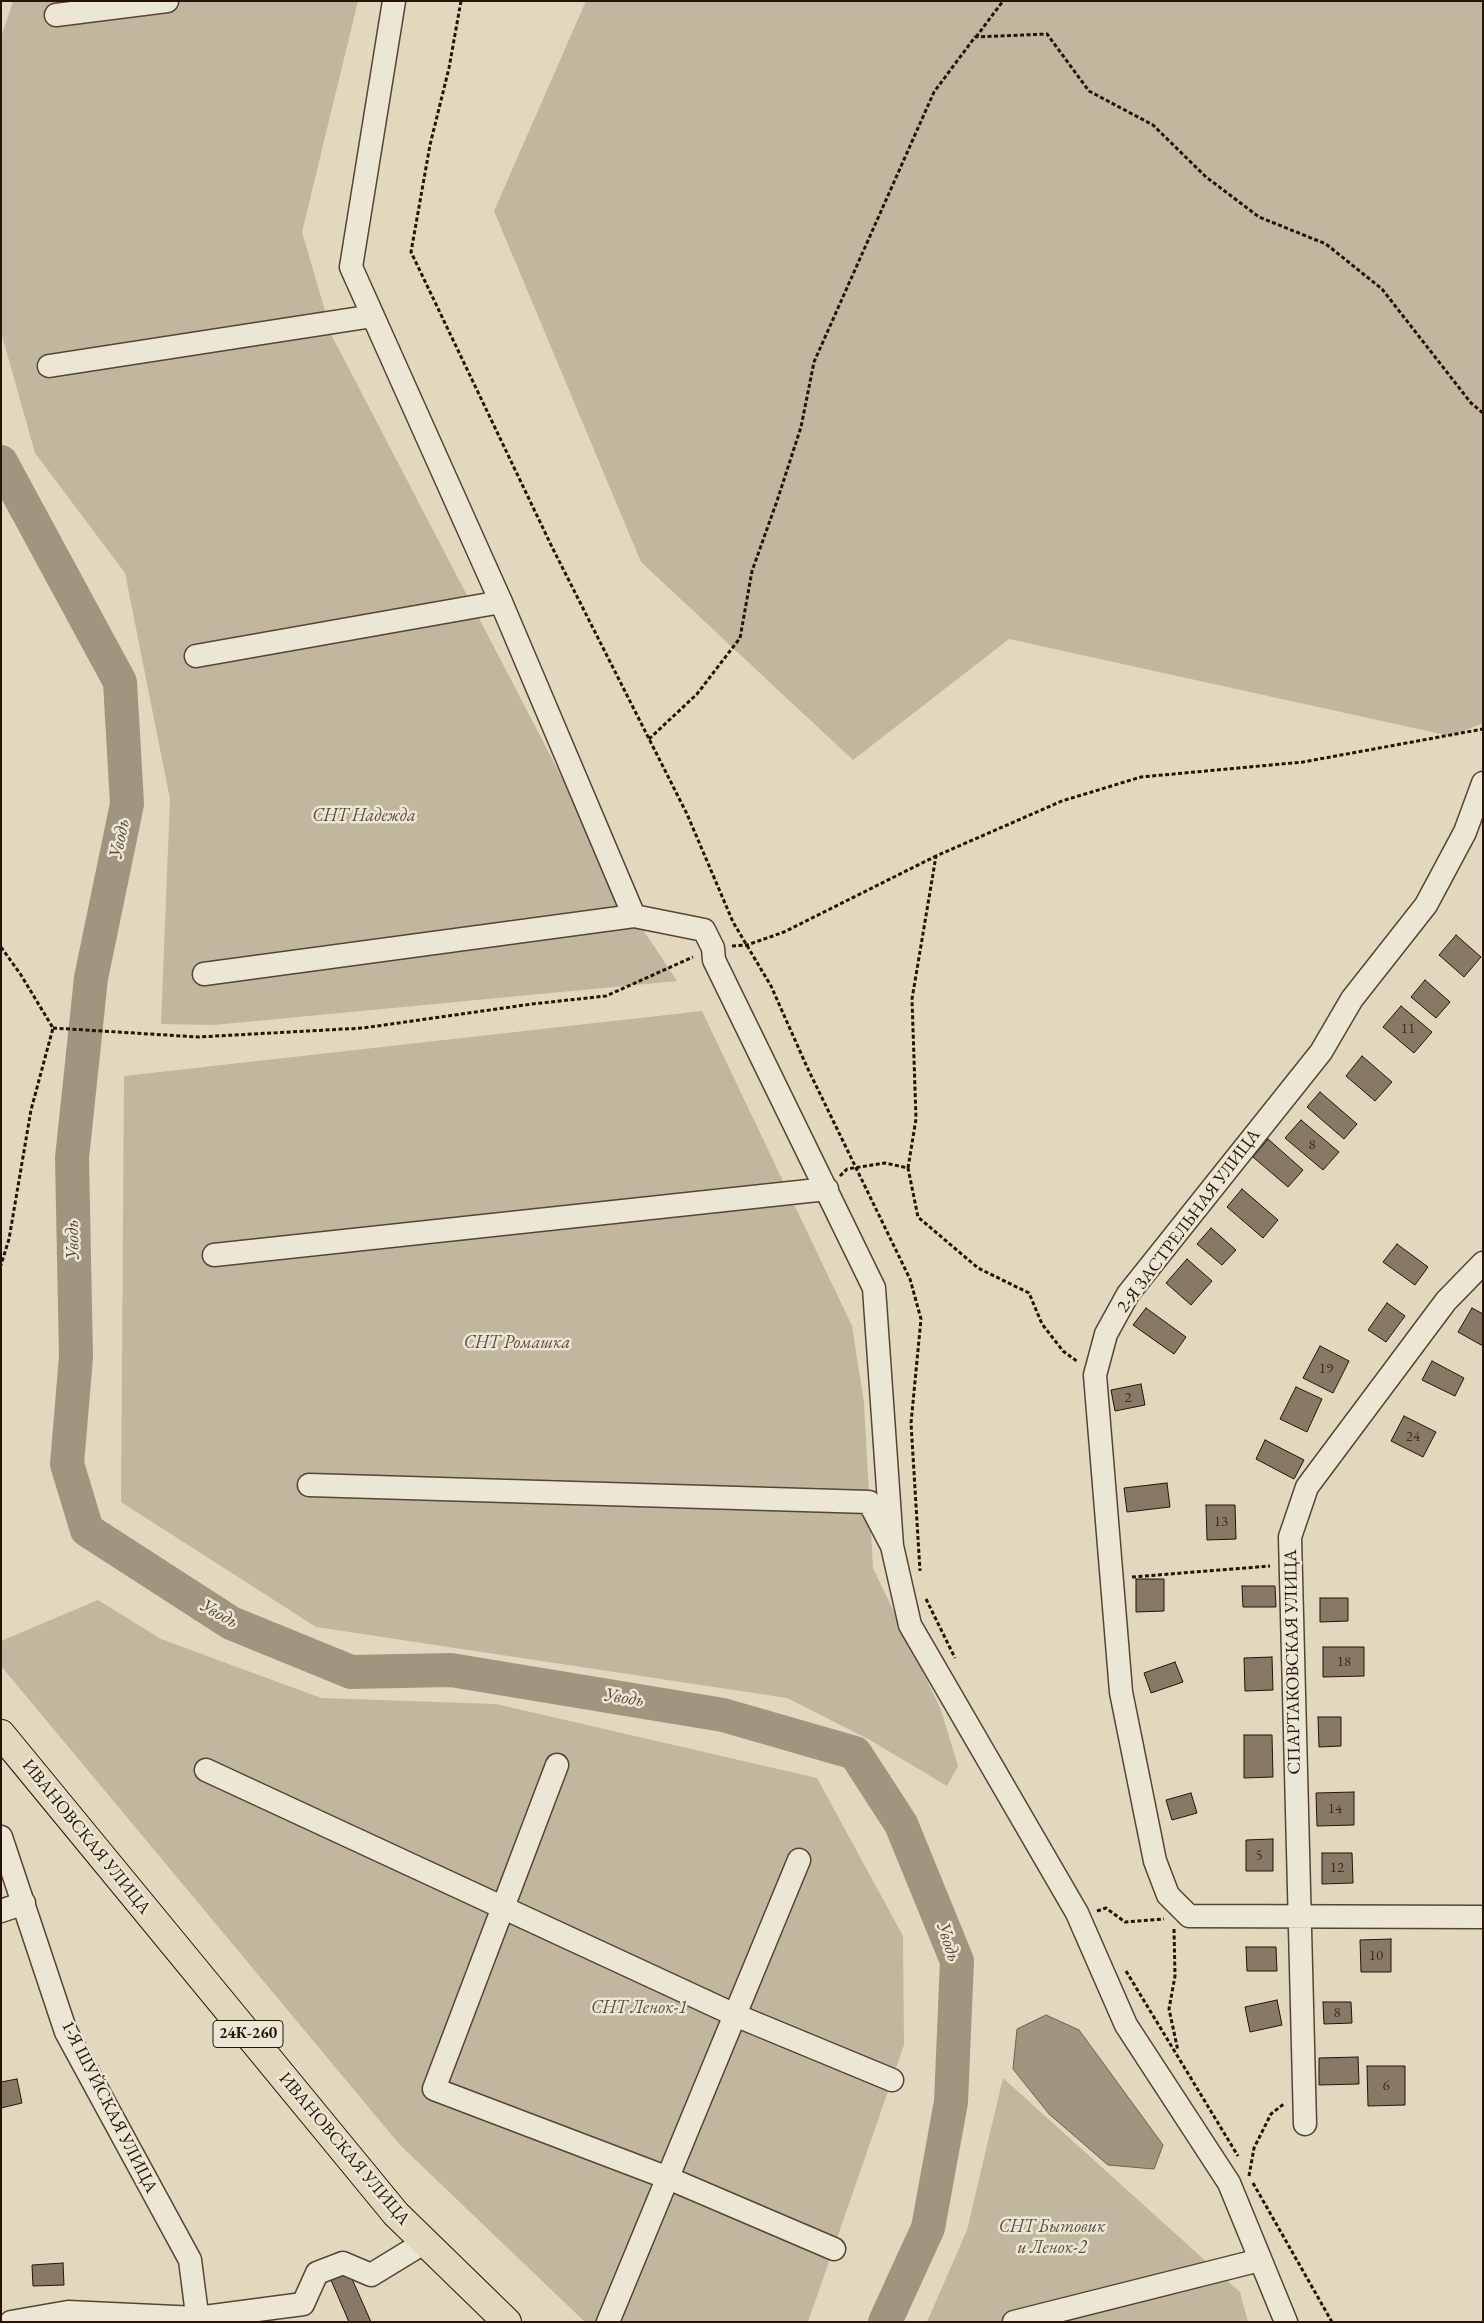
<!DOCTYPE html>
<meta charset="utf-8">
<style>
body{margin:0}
#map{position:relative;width:1484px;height:2323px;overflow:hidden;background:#e1d8bd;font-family:"EB Garamond",serif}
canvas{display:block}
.frame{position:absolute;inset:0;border:2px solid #271307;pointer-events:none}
</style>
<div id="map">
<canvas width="1484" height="2323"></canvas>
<div class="frame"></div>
</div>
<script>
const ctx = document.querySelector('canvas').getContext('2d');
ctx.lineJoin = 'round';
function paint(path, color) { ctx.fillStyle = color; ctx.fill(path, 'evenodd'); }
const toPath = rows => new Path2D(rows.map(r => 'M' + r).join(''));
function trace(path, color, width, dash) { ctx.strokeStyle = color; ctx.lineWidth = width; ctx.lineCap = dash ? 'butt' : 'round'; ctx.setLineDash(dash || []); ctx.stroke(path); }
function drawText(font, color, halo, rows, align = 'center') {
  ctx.font = font + ' "EB Garamond",serif'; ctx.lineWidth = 5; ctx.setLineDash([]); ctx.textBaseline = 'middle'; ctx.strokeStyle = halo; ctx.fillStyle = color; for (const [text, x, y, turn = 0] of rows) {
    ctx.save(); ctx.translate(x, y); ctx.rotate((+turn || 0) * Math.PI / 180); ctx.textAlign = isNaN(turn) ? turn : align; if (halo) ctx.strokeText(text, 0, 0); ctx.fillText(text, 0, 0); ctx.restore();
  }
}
const green = toPath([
 [13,1,358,1,302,232,333,338,634,916,677,981,214,1025,161,1024,170,799,125,573,35,453,1,332,1,38],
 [586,1,1483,1,1483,723,1450,736,1009,639,853,760,641,562,494,211],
 [702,1011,852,1326,864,1403,873,1568,941,1710,958,1766,947,1786,870,1740,787,1698,316,1627,121,1502,124,1076],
 [98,1600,161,1639,321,1698,496,1704,817,1778,903,1936,904,2045,808,2322,585,2322,400,2145,1,1666,1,1641],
 [1003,2078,1240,2292,1248,2322,927,2322,967,2230]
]);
const water = toPath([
 [1046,2015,1079,2030,1163,2145,1154,2169,1108,2165,1049,2114,1013,2069,1017,2029,1046,2015]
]);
const river = toPath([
 [1,462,120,682,127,804,91,978,72,1158,76,1357,67,1464,87,1530,231,1623,351,1672,451,1670,723,1715,855,1753,901,1824,957,1961,951,2102,928,2228,885,2322]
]);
const building = toPath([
 [1456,935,1481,957,1464,977,1439,955,1456,935],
 [1425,980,1450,1002,1436,1018,1411,997,1425,980],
 [1401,1006,1432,1032,1414,1053,1383,1027,1401,1006],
 [1362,1056,1392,1082,1375,1101,1346,1076,1362,1056],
 [1320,1092,1357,1124,1344,1139,1307,1107,1320,1092],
 [1301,1120,1339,1152,1323,1170,1285,1138,1301,1120],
 [1268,1139,1303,1170,1288,1187,1253,1157,1268,1139],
 [1242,1189,1278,1220,1263,1238,1227,1207,1242,1189],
 [1211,1228,1236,1250,1222,1265,1197,1244,1211,1228],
 [1397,1244,1428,1267,1415,1285,1383,1262,1397,1244],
 [1187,1259,1212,1281,1191,1305,1166,1283,1187,1259],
 [1387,1303,1405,1316,1386,1342,1368,1330,1387,1303],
 [1146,1308,1186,1337,1174,1354,1133,1325,1146,1308],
 [1472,1308,1483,1314,1483,1346,1458,1332,1472,1308],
 [1320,1346,1349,1361,1333,1393,1303,1378,1320,1346],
 [1432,1361,1464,1378,1455,1396,1422,1380,1432,1361],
 [1141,1384,1145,1405,1115,1411,1111,1390,1141,1384],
 [1296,1387,1322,1399,1307,1432,1280,1419,1296,1387],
 [1404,1416,1436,1432,1423,1457,1391,1441,1404,1416],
 [1265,1440,1304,1460,1294,1479,1256,1459,1265,1440],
 [1167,1483,1170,1507,1127,1512,1124,1488,1167,1483],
 [1206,1505,1235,1505,1236,1539,1207,1540,1206,1505],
 [1136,1579,1164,1579,1164,1611,1136,1612,1136,1579],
 [1242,1586,1275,1586,1276,1607,1243,1607,1242,1586],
 [1320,1598,1348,1598,1348,1621,1320,1622,1320,1598],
 [1323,1647,1364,1647,1364,1676,1323,1677,1323,1647],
 [1272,1657,1273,1690,1245,1691,1244,1658,1272,1657],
 [1175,1662,1183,1682,1151,1693,1144,1673,1175,1662],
 [1318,1717,1341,1717,1341,1746,1319,1747,1318,1717],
 [1244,1735,1272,1735,1273,1777,1244,1778,1244,1735],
 [1354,1792,1354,1825,1317,1826,1316,1793,1354,1792],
 [1191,1793,1197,1813,1172,1820,1166,1800,1191,1793],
 [1273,1839,1273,1871,1246,1871,1246,1840,1273,1839],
 [1322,1853,1352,1853,1353,1883,1322,1884,1322,1853],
 [1391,1939,1391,1972,1361,1972,1360,1940,1391,1939],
 [1246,1947,1276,1947,1277,1971,1247,1971,1246,1947],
 [1277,2000,1282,2025,1250,2032,1245,2007,1277,2000],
 [1323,2002,1351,2002,1352,2023,1324,2024,1323,2002],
 [1358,2057,1359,2084,1319,2085,1319,2058,1358,2057],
 [1367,2066,1405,2066,1405,2105,1368,2106,1367,2066],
 [17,2079,22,2103,1,2108,1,2082,17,2079],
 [63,2263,64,2285,33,2286,32,2265,63,2263],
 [349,2272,371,2322,349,2322,331,2280,349,2272]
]);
const path = toPath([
 [461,1,449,68,430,145,411,252,552,547,687,814,733,922,771,986,807,1067,910,1279,921,1319,911,1423,920,1571],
 [976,37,1003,1],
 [649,739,697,694,740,638,752,571,777,501,801,427,814,362,934,92,975,37,1047,34,1089,91,1153,125,1206,177,1259,217,1326,244,1382,289,1471,403,1483,413],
 [732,946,747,945,784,932,936,856],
 [1,947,21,975,53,1028,31,1110,9,1239,1,1265],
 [53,1028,198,1037,363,1028,532,1004,606,996,693,957],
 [908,1168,916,1119,912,999,936,856,1062,801,1141,777,1303,762,1483,729],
 [840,1176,847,1169,885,1163,908,1168,918,1217,978,1268,1029,1293,1042,1324,1063,1351,1078,1362],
 [1132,1577,1270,1566],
 [926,1599,955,1658],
 [1097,1911,1106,1908,1125,1922,1164,1919],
 [1174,1929,1175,1976,1169,2009,1178,2051],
 [1126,1971,1238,2156],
 [1249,2176,1254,2148,1271,2114,1285,2103],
 [1253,2183,1332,2322]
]);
const minor = toPath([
 [394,1,351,267,501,602,634,916,704,930,713,948,714,960,874,1288,892,1546],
 [56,15,167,1],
 [49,366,373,316],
 [196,656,501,602],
 [1483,783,1465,832,1426,905,1352,999,1321,1052,1128,1294,1106,1334,1095,1375,1121,1692,1155,1861,1168,1895,1189,1916,1483,1917],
 [204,974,634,916],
 [214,1255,827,1189],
 [309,1485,869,1502,892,1546,910,1625,1077,1913,1126,2025,1229,2183,1286,2322],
 [557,1765,434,2089,668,2178,834,2249],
 [206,1770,735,2015,892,2080],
 [1,1837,66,2032,190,2260,198,2322],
 [1,1911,24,1903],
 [1305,2124,1290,1537,1307,1487,1446,1301,1483,1263],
 [11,2322,68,2312,197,2318,303,2304,317,2273,343,2263,371,2275,425,2242],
 [608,2322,799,1860],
 [1014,2322,1260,2260]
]);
const major = toPath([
 [1,1734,396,2214,507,2322]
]);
const numberNames = [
 ["11",1408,1029],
 ["8",1312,1145],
 ["19",1326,1369],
 ["2",1128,1398],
 ["24",1413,1437],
 ["13",1221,1522],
 ["18",1344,1662],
 ["14",1335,1809],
 ["5",1259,1856],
 ["12",1337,1868],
 ["10",1376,1956],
 ["8",1337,2013],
 ["6",1386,2086]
];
const shields = [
 [248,2034,70]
];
const shieldNames = [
 ["24К-260",248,2034]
];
const parkNames = [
 ["СНТ Надежда",364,816],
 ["СНТ Ромашка",517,1343],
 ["СНТ Ленок-1",639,2008],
 ["СНТ Бытовик",1052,2227],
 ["и Ленок-2",1052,2248]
];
const streetNames = [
 ["2-Я ЗАСТРЕЛЬНАЯ УЛИЦА",1189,1221,-53],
 ["СПАРТАКОВСКАЯ УЛИЦА",1293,1662,-91],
 ["ИВАНОВСКАЯ УЛИЦА",86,1837,51],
 ["1-Я ШУЙСКАЯ УЛИЦА",109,2107,63],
 ["ИВАНОВСКАЯ УЛИЦА",344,2149,50]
];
const waterNames = [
 ["Уводь",120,839,-78],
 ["Уводь",73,1240,-91],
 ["Уводь",219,1614,30],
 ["Уводь",624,1698,9],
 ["Уводь",948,1942,72]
];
paint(green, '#c1b79e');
paint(water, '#a2957f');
trace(water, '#71614f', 1);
trace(river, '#a2957f', 34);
paint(building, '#887966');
trace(building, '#271307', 1);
trace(minor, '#564434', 25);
trace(major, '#271307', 30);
trace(path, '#271307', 3, [4, 2.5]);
trace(minor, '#ece6d4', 22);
trace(major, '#e1d8bd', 28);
drawText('15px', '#3f2c1f', null, numberNames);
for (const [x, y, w] of shields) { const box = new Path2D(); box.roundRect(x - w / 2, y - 13.5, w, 27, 4); ctx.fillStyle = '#ece6d4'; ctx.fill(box); trace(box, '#271307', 1); }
drawText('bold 16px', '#271307', null, shieldNames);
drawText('italic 18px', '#5d4c3c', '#ece6d4', parkNames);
drawText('18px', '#271307', '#ece6d4', streetNames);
drawText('italic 19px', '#584737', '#ece6d4', waterNames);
</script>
